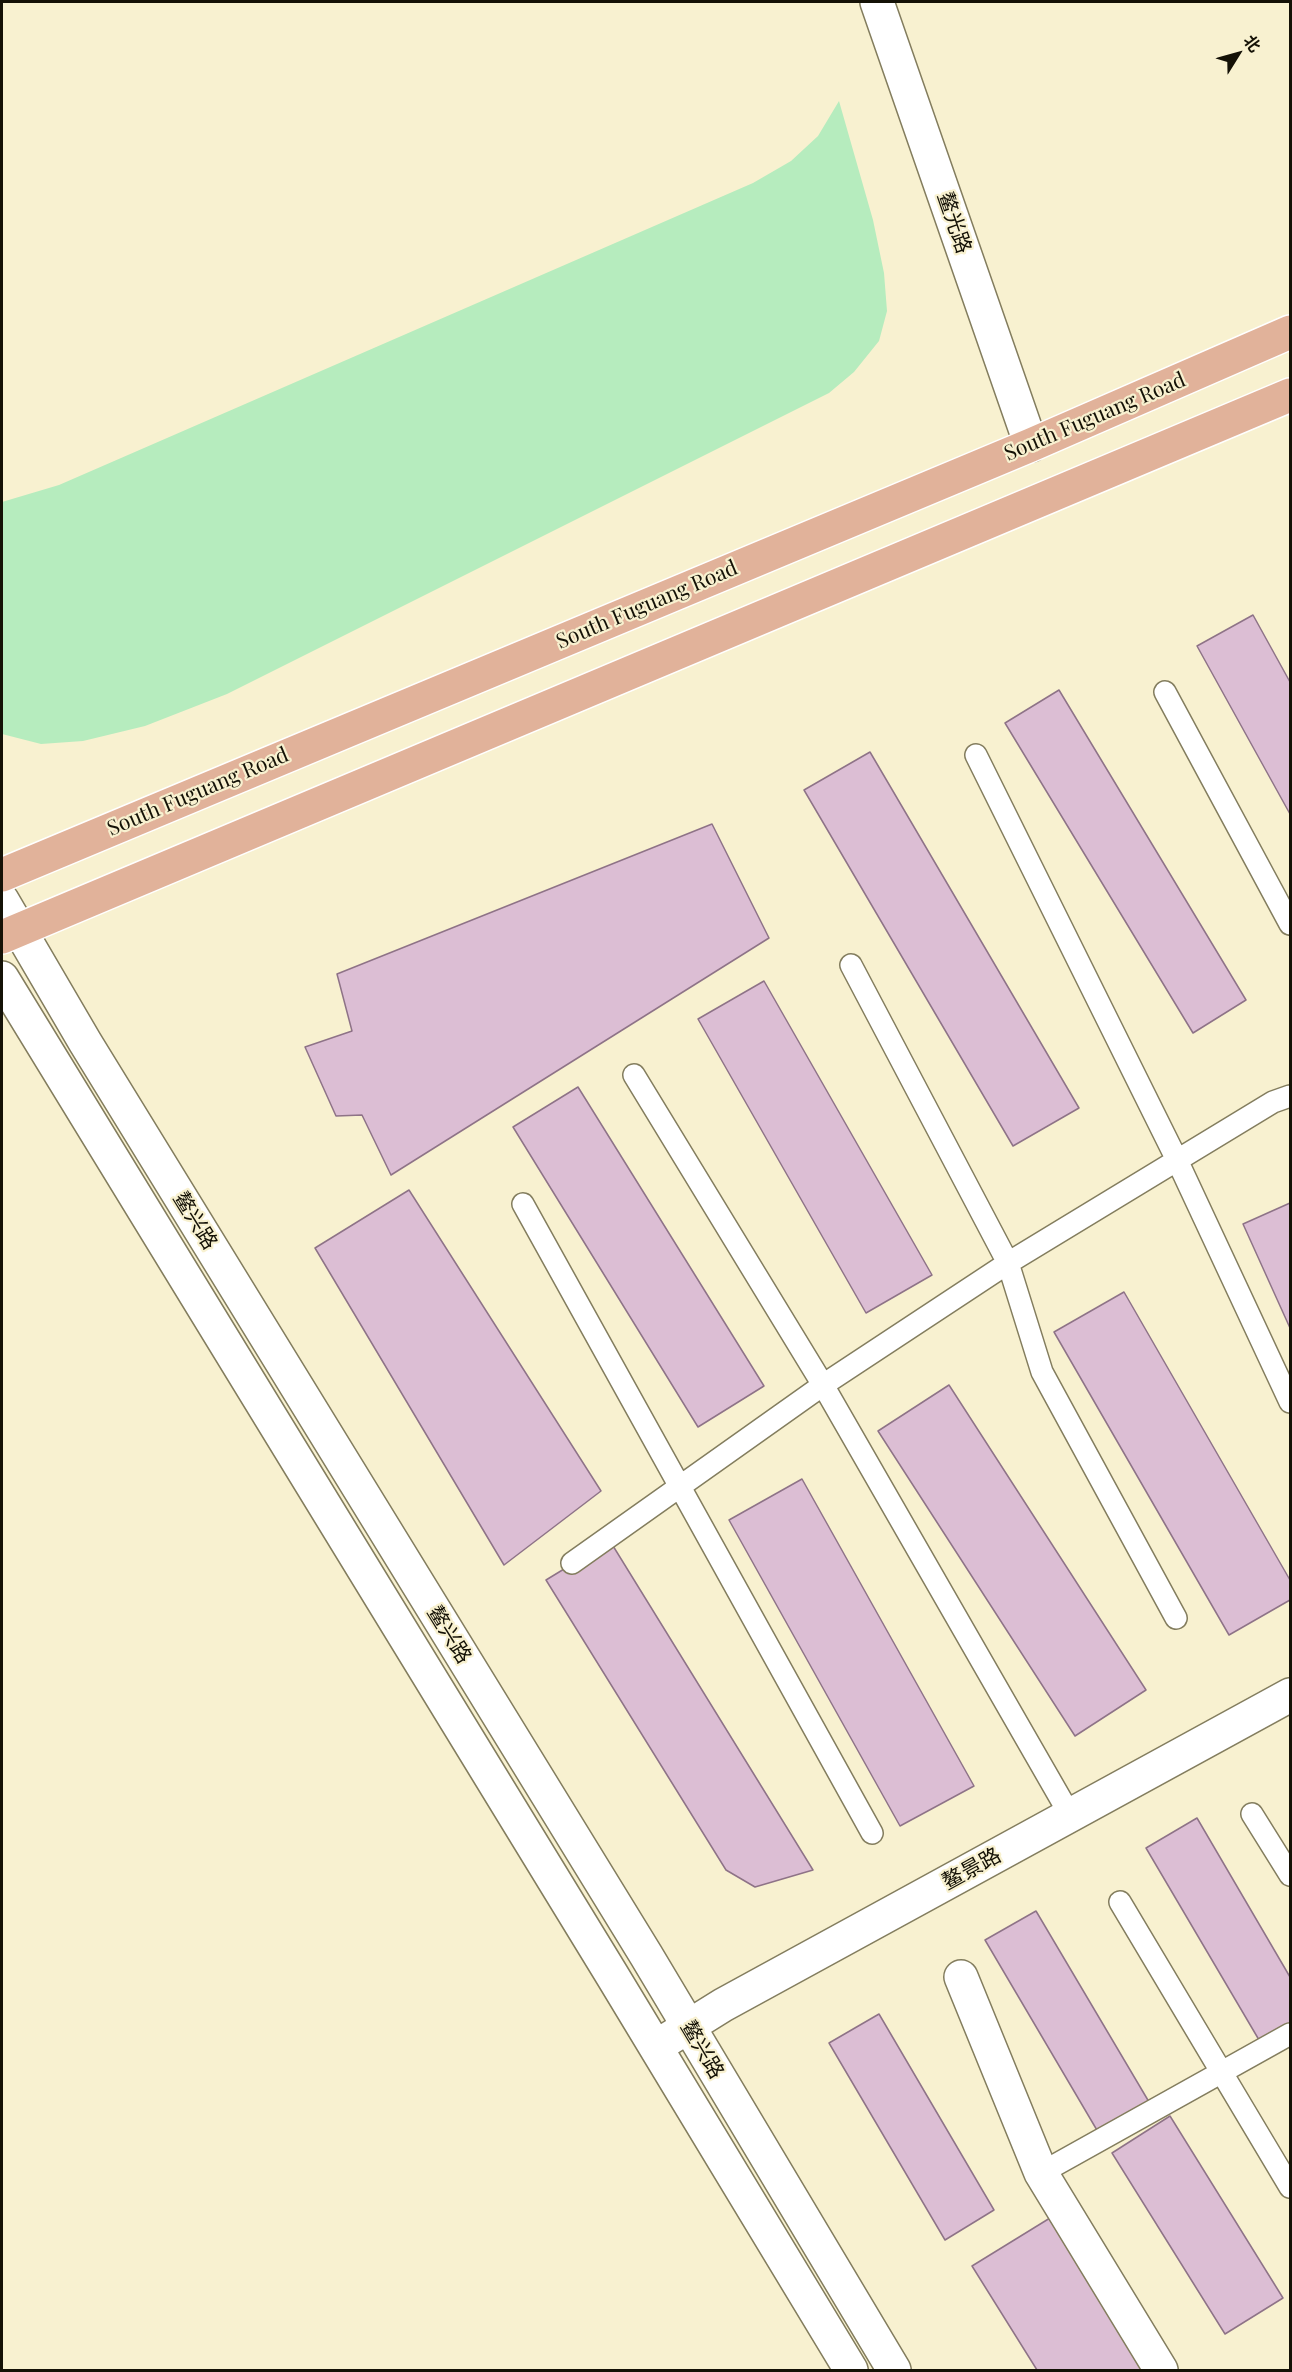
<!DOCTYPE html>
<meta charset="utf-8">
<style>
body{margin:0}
#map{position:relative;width:1292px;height:2372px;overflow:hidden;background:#f8f1d0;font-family:"Playfair Display","Noto Sans SC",serif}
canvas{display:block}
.frame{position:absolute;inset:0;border:3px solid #141106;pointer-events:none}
.north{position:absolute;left:1208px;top:24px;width:60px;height:60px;-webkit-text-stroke:4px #f8f1d0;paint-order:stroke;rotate:53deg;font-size:16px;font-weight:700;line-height:24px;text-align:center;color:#141106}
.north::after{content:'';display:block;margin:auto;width:21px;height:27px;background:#141106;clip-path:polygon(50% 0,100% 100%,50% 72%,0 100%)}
</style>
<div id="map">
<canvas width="1292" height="2372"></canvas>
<div class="frame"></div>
<div class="north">北</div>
</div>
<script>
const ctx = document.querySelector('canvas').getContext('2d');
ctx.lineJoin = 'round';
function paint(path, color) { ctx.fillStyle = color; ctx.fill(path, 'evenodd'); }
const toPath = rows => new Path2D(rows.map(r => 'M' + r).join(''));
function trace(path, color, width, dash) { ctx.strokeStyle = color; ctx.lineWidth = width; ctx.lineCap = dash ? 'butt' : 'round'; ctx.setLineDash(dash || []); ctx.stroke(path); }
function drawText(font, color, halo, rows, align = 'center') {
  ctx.font = font + ' "Playfair Display","Noto Sans SC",serif'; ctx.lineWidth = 4.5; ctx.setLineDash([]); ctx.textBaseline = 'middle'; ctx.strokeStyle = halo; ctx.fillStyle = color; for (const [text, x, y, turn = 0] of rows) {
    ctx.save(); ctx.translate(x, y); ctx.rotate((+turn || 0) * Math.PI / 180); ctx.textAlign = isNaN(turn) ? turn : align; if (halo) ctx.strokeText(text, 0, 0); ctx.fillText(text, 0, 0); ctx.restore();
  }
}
const green = toPath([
 [839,101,873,220,884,273,887,311,879,341,854,372,829,393,227,694,145,726,83,741,41,744,2,734,2,502,59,485,753,183,791,161,818,136]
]);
const building = toPath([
 [1253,615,1290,682,1290,814,1197,646,1253,615],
 [1059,690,1246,1000,1193,1033,1005,723,1059,690],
 [870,752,1079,1108,1013,1146,804,790,870,752],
 [712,824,769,938,391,1175,362,1115,336,1116,305,1047,352,1031,337,974,712,824],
 [764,981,932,1275,866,1313,698,1019,764,981],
 [578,1087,764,1386,698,1427,513,1127,578,1087],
 [409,1190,601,1491,504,1565,315,1248,409,1190],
 [1290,1203,1290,1328,1243,1224,1290,1203],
 [1124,1292,1290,1580,1290,1600,1229,1635,1054,1332,1124,1292],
 [949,1385,1146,1690,1075,1736,878,1431,949,1385],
 [802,1479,974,1786,900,1826,729,1520,802,1479],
 [610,1541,813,1870,755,1887,726,1870,546,1580,610,1541],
 [1197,1818,1290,1977,1290,2027,1262,2045,1146,1848,1197,1818],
 [1036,1911,1152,2107,1101,2137,985,1940,1036,1911],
 [879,2014,994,2210,945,2240,829,2043,879,2014],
 [1170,2116,1283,2298,1225,2334,1112,2153,1170,2116],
 [1050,2218,1144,2370,1037,2370,972,2266,1050,2218]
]);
const lane = toPath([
 [1165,692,1290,924],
 [976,755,1177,1160,1290,1402],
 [851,965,1008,1263,1042,1372,1176,1618],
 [634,1075,823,1385,1070,1815],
 [523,1204,872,1833],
 [572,1563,823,1385,1008,1263,1273,1102,1290,1096],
 [1252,1814,1290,1875],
 [1120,1902,1290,2187],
 [1041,2173,1290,2034]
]);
const street = toPath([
 [961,1977,1041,2173,1161,2370]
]);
const secondary = toPath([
 [877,2,1031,445],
 [2,900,85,1042,646,1955,894,2370],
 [2,978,612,1975,851,2370],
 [670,2038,723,2005,1290,1695]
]);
const primary = toPath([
 [2,875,1031,445,1290,332],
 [2,937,1290,395]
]);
const streetNames = [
 ["鳌光路",954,223,71],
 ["South Fuguang Road",1095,417,-23],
 ["South Fuguang Road",647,605,-23],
 ["South Fuguang Road",198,792,-23],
 ["鳌兴路",195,1221,58],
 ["鳌兴路",449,1635,58],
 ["鳌景路",972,1869,-29],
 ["鳌兴路",702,2050,59]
];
paint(green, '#b6ecbe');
paint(building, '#dcbed4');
trace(building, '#8e7387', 1.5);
trace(lane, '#837d5e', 24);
trace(street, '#837d5e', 36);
trace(secondary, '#837d5e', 36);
trace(primary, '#fff', 36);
trace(lane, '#fff', 21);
trace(street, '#fff', 33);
trace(secondary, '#fff', 33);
trace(primary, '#e1b29a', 33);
drawText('21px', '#141106', '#f8f1d0', streetNames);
</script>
